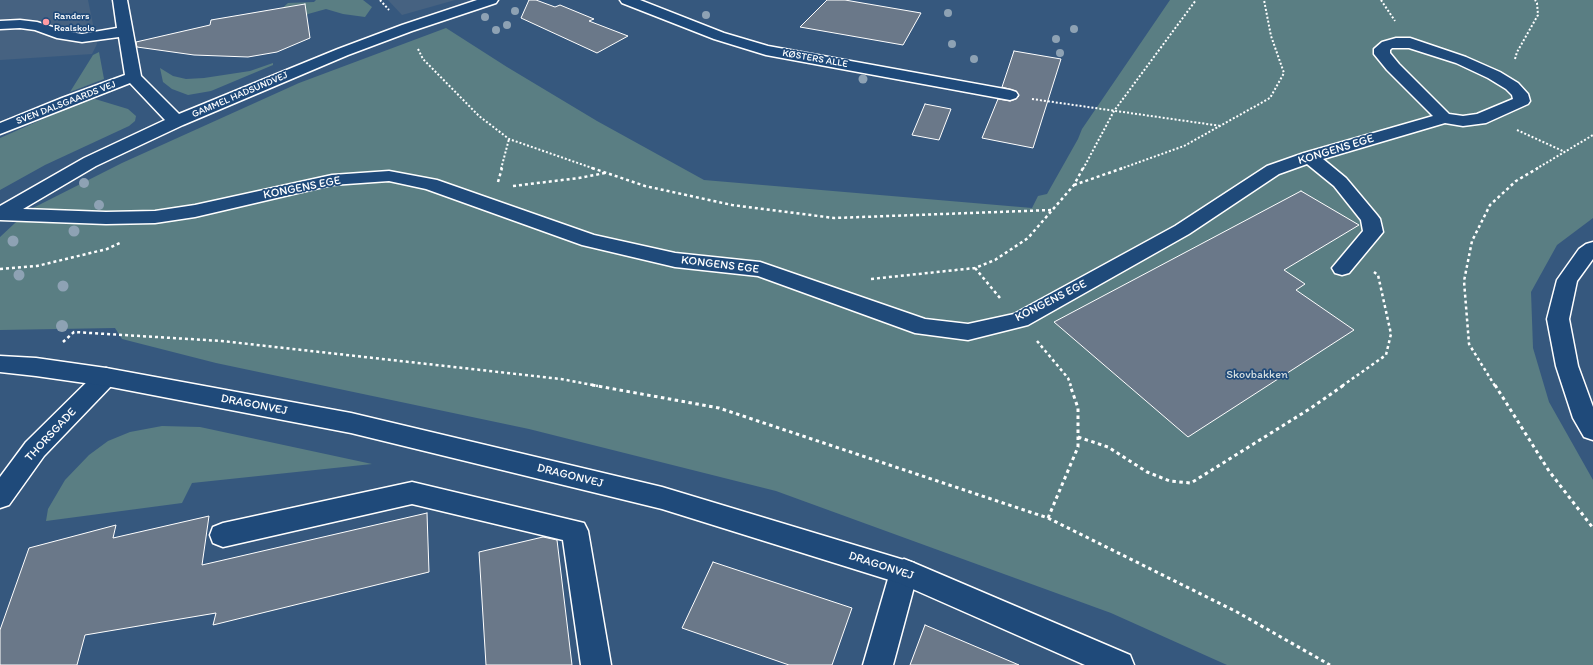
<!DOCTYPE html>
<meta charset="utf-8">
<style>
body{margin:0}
canvas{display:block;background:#36587e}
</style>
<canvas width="1593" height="665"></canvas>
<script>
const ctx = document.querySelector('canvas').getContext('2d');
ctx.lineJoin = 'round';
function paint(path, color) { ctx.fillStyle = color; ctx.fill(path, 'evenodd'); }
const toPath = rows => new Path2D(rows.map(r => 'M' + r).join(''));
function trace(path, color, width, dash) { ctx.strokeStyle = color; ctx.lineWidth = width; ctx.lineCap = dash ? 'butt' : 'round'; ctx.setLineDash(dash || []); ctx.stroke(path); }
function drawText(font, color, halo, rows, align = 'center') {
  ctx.font = font + ' Itim,sans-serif'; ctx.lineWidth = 3.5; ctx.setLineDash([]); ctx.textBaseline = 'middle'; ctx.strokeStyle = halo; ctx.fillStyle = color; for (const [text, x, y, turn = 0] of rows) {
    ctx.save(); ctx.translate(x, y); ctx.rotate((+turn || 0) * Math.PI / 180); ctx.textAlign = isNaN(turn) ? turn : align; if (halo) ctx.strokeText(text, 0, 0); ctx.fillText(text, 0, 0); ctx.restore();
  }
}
const built = toPath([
 [0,0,88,0,97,44,92,54,0,60],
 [388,0,455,0,402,15]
]);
const green = toPath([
 [316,0,363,0,372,7,365,17,343,14,326,9,308,14,301,22,278,12,288,3,314,2],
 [1170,0,1593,0,1593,218,1557,245,1531,292,1533,348,1549,402,1593,480,1593,665,1227,665,1111,613,776,491,529,429,216,363,122,339,115,328,0,330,0,237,29,210,122,163,299,83,446,28,507,67,597,121,704,180,1032,208,1038,196,1047,194,1078,139,1082,129],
 [99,52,104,79,70,92,93,55],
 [273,63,273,65,211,91,188,95,172,89,163,82,160,68,173,76,186,79,204,78,250,71],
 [95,99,128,109,136,116,135,121,129,126,45,165,0,190,0,138,77,104],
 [162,426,200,427,372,464,192,483,182,503,46,521,48,509,65,480,89,455,108,441,130,432]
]);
const building = toPath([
 [529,0,536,0,555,7,560,5,594,19,589,21,628,36,597,53,521,18,529,0],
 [827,0,845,0,921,13,903,45,800,27,827,0],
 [305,4,310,38,277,52,248,57,194,55,137,47,136,42,210,25,211,20,305,4],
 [1014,51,1061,59,1033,148,982,138,998,99,1010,101,1016,99,1019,96,1016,91,1002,87,1014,51],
 [925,104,951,109,939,140,912,135,925,104],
 [1301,191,1359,225,1284,270,1305,284,1296,290,1354,330,1188,437,1054,322,1301,191],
 [427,513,429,572,213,625,216,613,85,635,77,665,0,665,0,630,29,548,116,525,113,538,209,516,202,565,427,513],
 [543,537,557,540,572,665,486,665,479,552,543,537],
 [713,562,852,608,832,665,789,665,682,628,713,562],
 [925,625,1019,665,910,665,925,625]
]);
const pathFar2 = toPath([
 [380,0,389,10],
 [1381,0,1395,21],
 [418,49,423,59,479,116,509,139,595,169],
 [1515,59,1517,52,1538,15,1537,3,1535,0],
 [1032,99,1221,126],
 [1517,130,1565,152],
 [501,169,509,139],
 [1083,169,1114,111,1196,0],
 [1120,169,1184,146,1270,98,1284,73,1271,36,1264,0],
 [1536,169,1593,135]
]);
const pathFar1 = toPath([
 [592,168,645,186,732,205,834,218,1052,210],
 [498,182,502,168],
 [1074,185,1123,168],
 [513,186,579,178,605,173],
 [975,268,1000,298],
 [0,269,37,266,107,249,120,243],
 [871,279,975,268,995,260,1028,238,1074,185,1083,168],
 [1037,341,1068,378,1071,386],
 [63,342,74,332,222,341,561,379,598,386],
 [1342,386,1386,355,1391,334,1378,275,1374,272],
 [1495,386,1469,344,1464,281,1472,241,1490,205,1516,181,1538,168]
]);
const path = toPath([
 [592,385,719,408,1048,518,1237,612,1330,665],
 [1495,385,1549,471,1593,528],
 [1078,437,1108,447,1147,472,1170,481,1191,483,1311,408,1344,385],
 [1048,518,1078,447,1078,408,1070,385]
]);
const minor = toPath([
 [113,0,127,0,141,76,179,114,338,49,402,25,477,0,498,0,496,3,412,31,348,55,183,125,96,166,23,209,106,212,155,211,195,205,332,175,389,171,437,180,594,235,675,253,760,262,925,319,968,324,1014,314,1175,226,1267,166,1304,153,1433,116,1387,70,1374,54,1374,49,1382,42,1396,38,1410,38,1466,57,1500,72,1518,83,1528,94,1530,101,1528,104,1486,123,1463,126,1445,123,1323,159,1346,178,1377,215,1380,219,1383,232,1349,273,1342,275,1335,273,1332,268,1363,231,1361,220,1334,186,1307,164,1279,174,1189,234,1028,325,968,340,915,333,758,276,675,267,582,245,426,189,389,181,332,185,195,217,155,223,106,224,0,220,0,206,84,158,165,120,130,83,0,134,0,123,62,98,125,75,119,37,82,42,57,38,35,30,20,28,0,29,0,21,20,20,37,22,65,31,82,34,117,28,113,0],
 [1392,48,1409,48,1456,63,1488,78,1506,89,1512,95,1513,99,1477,114,1463,116,1449,114,1399,64,1390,53,1390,50,1392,48],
 [620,0,640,0,724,33,768,46,1010,90,1016,92,1018,95,1016,98,1010,100,766,55,714,39,622,3,620,0],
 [1593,242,1593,259,1577,281,1569,319,1578,366,1593,407,1593,440,1584,437,1573,418,1556,366,1547,319,1557,280,1579,249,1586,244,1593,242],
 [106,368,114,371,118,377,114,383,44,456,9,505,0,508,0,477,26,442,98,371,106,368],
 [412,482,584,523,588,531,611,665,581,665,563,540,412,504,223,547,213,543,210,535,213,527,223,523,412,482],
 [904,559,914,563,918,572,893,665,863,665,890,572,894,563,904,559]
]);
const major = toPath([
 [0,356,36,358,106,368,351,413,662,487,914,563,1130,655,1134,665,1085,665,899,583,662,509,351,433,106,386,36,376,0,372,0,356]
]);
const trees = [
 [515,11,4],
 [948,13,4],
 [706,15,4],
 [485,17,4],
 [507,25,4],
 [1074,29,4],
 [496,30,4],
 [1056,39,4],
 [952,44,4],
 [1060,53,4],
 [974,59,4],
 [863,79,4.5],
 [84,183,5],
 [99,205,5],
 [74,231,5.5],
 [13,241,5.5],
 [19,275,5.5],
 [63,286,5.5],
 [62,326,6]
];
const markers = [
 [46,22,4,"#ff9aa2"]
];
const farPoinames = [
 ["Randers",54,16],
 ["Realskole",54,28]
];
const farStreetnames = [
 ["KØSTERS ALLE",815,59,10],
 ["GAMMEL HADSUNDVEJ",240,95,-23],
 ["SVEN DALSGAARDS VEJ",66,103,-21]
];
const streetNames = [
 ["KONGENS EGE",1336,150,-17],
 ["KONGENS EGE",302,188,-11],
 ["KONGENS EGE",720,265,7],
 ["KONGENS EGE",1051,301,-27],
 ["DRAGONVEJ",254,405,11],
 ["THORSGADE",51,435,-47],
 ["DRAGONVEJ",570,476,14],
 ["DRAGONVEJ",881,566,18]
];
const parkNames = [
 ["Skovbakken",1257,375]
];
paint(built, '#466281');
paint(green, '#5a7e83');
paint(building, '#6a7889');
trace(building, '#fff', 1);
trace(minor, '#fff', 3);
trace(major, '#fff', 3);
trace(pathFar2, '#fff', 2, [2, 2]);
trace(pathFar1, '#fff', 2.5, [3, 3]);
trace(path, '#fff', 3, [3.5, 3.5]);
paint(minor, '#1f4a7a');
paint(major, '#1f4a7a');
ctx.fillStyle = '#8ea2b4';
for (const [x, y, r] of trees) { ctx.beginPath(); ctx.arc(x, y, r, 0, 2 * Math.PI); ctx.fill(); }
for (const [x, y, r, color] of markers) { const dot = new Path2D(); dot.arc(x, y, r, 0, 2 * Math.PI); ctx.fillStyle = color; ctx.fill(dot); trace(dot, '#1f4a7a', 1.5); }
drawText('10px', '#fff', '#1f4a7a', farPoinames, 'left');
drawText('10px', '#fff', '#1f4a7a', farStreetnames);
drawText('12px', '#fff', '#1f4a7a', streetNames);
drawText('12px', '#d6dfe0', '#1f4a7a', parkNames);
</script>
